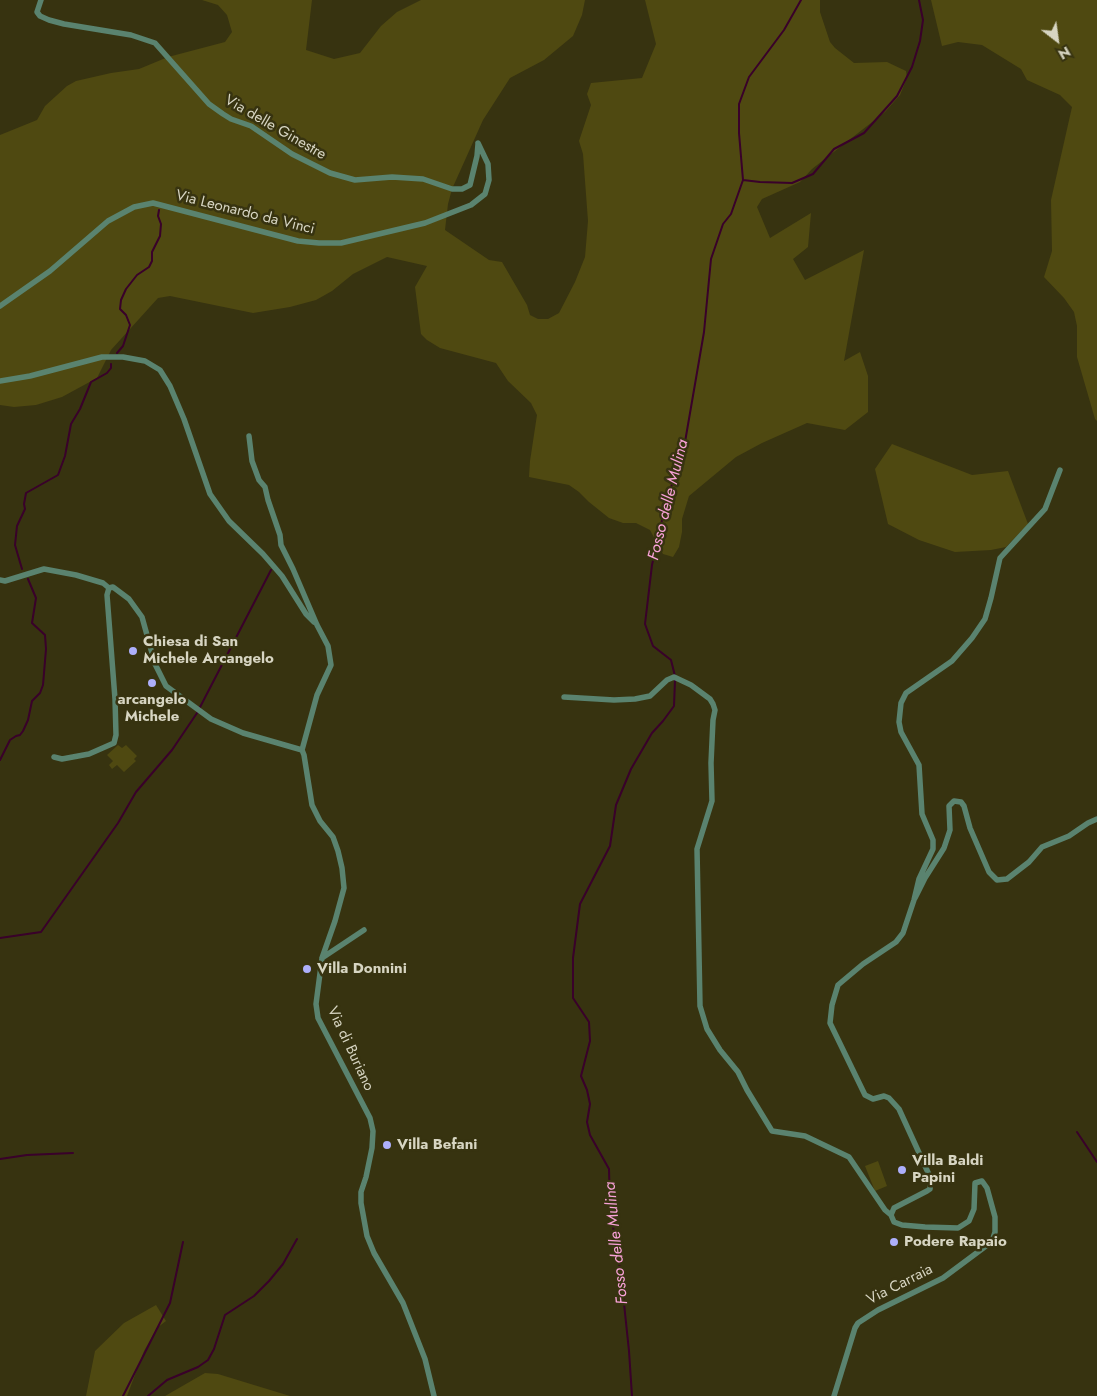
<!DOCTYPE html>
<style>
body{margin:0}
#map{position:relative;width:1097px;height:1396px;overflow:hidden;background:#373310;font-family:Jost,sans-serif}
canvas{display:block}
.north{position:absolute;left:1032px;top:15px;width:50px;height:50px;-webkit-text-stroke:4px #373310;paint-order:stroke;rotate:150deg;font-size:14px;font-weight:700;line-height:20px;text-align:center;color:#d7d5c2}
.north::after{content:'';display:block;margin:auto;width:18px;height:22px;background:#d7d5c2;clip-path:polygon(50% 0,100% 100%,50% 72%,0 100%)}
</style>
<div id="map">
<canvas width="1097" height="1396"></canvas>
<div class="north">N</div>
</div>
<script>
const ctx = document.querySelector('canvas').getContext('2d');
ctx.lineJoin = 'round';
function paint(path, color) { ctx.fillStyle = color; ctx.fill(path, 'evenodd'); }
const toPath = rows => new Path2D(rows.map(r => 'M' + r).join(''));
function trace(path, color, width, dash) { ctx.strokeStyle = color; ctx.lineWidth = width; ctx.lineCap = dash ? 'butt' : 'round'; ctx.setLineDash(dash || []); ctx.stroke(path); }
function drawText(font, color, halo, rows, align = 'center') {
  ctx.font = font + ' Jost,sans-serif'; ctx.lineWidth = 5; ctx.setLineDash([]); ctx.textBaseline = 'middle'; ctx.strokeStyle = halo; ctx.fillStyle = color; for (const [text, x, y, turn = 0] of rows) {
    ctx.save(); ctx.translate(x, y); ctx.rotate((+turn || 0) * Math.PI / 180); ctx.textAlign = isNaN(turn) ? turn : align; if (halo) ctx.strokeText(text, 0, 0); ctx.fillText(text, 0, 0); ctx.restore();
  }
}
const green = toPath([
 [202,0,312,0,306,50,334,59,360,53,381,26,397,12,421,0,585,0,582,15,573,36,544,60,510,78,483,120,452,189,448,204,445,230,489,260,502,262,527,305,530,315,538,319,548,319,559,313,575,282,585,257,588,221,583,154,579,141,591,105,587,94,591,83,642,78,656,44,645,0,820,0,820,12,830,42,835,48,854,63,887,62,906,71,907,78,900,95,885,112,812,169,800,182,762,199,757,207,770,238,811,213,808,247,793,259,805,280,864,250,844,361,860,352,868,376,868,412,845,430,807,423,762,443,736,457,689,496,682,519,682,532,679,547,673,557,663,554,650,530,636,523,623,523,609,518,589,502,579,492,569,485,529,477,530,461,537,415,531,403,508,381,496,363,440,348,427,340,421,334,415,287,427,266,387,257,353,274,332,291,316,300,290,307,253,313,170,296,158,298,111,350,97,378,62,397,36,405,14,407,0,405,0,135,37,120,45,106,67,86,76,81,111,73,139,69,168,57,225,42,232,32,227,15,218,5],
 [931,0,1097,0,1097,421,1095,419,1077,357,1077,326,1074,312,1064,298,1044,277,1052,251,1051,200,1072,107,1060,95,1027,80,1021,69,982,45,958,42,942,46],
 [892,444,972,475,1008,471,1028,524,1006,547,991,550,955,552,919,540,888,524,875,469],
 [118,745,122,748,126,745,137,756,134,759,136,761,124,772,117,765,112,769,109,765,113,761,107,755],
 [878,1161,887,1186,875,1191,865,1166],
 [156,1305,166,1321,157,1328,144,1351,127,1396,86,1396,95,1351,124,1323],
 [205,1373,218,1374,290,1396,165,1396]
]);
const stream = toPath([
 [743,180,760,182,792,183,813,174,834,149,864,133,897,96,912,67,920,41,923,20,919,0],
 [117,353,123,346,130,325,126,315,120,309,121,300,126,289,137,275,149,267,152,261,152,252,160,236,161,224,158,216,159,210],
 [22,569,15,545,17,526,25,509,24,504,26,493,58,475,65,456,71,424,80,409,91,382,107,373,111,368,111,364],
 [675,676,671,660,653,646,645,624,652,565,665,507,685,442,704,332,711,259,723,224,731,214,743,180,739,133,739,104,749,77,784,30,801,0],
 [0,760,10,740,16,736,20,735,23,731,28,720,32,701,40,693,43,685,46,649,45,635,32,623,36,598,28,579],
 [0,938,41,932,118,823,136,792,172,750,197,713,271,570],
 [1077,1132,1097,1162],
 [0,1159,27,1155,73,1153],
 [123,1396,170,1303,183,1242],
 [148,1396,167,1380,198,1367,208,1360,214,1349,225,1315,254,1296,269,1281,283,1264,297,1239],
 [632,1396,629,1351,621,1275,610,1208,609,1169,590,1135,587,1122,590,1104,587,1090,581,1076,590,1041,589,1022,573,998,573,958,580,904,610,846,616,805,631,769,652,733,663,721,674,706,675,680]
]);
const street = toPath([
 [41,0,37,12,40,16,49,20,64,24,131,35,155,43,209,104,223,114,231,119,251,126,292,154,330,173,355,180,392,177,423,179,452,189,462,189,470,185,477,156,478,144],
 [0,306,50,271,108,221,134,207,153,203,298,241,319,243,341,243,425,223,471,205,485,194,489,180,488,164,478,143],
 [0,381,30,376,102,357,123,357,145,361,160,370,170,386,184,419,210,494,229,521,263,554,282,576,306,614,314,622],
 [249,436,252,461,259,480,265,487,268,500,280,535,281,545,293,569,317,625,328,646,331,665,317,695,302,750,304,755,312,805,320,821,333,837,338,851,342,868,344,888,335,921,322,958,316,1004,318,1018,370,1118,373,1131,372,1148,366,1177,361,1192,361,1203,367,1236,374,1253,403,1303,425,1359,434,1396],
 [0,580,5,581,44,569,76,575,103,583,109,588],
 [109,588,113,587,129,599,142,617,155,664,166,686,211,719,243,733,302,750],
 [564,697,614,700,635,699,650,696,667,680,674,677,691,685,710,699,713,704,715,710,713,720,711,763,712,801,697,849,700,1006,707,1029,720,1050,738,1072,747,1090,772,1131,805,1136,849,1157,885,1210,891,1215],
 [54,757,62,759,89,754,114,743,116,735,115,699,107,595,109,588],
 [915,898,925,878,944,848,950,830,949,806,954,801,961,802,964,806,970,828,989,872,997,880,1007,879,1029,862,1042,847,1069,836,1088,823,1097,819],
 [322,958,364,930],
 [834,1396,855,1328,858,1323,878,1310,943,1278,986,1246,993,1238,995,1232,995,1217,987,1188,982,1181,975,1183,974,1209,969,1221,958,1228,925,1227,902,1225,894,1222,891,1215,894,1208,927,1191,930,1189,931,1179,899,1109,889,1098,884,1096,873,1099,865,1095,830,1023,832,1005,838,985,863,964,896,942,903,933,914,900,919,879,933,849,933,840,922,814,919,765,901,732,899,722,901,703,906,693,952,661,972,638,985,619,991,598,1000,558,1045,509,1060,470]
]);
const markers = [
 [133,651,5,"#adaffb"],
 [152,683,5,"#adaffb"],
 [307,969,5,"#adaffb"],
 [387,1145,5,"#adaffb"],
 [902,1170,5,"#adaffb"],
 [894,1242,5,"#adaffb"]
];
const streetNames = [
 ["Via delle Ginestre",275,128,30],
 ["Via Leonardo da Vinci",245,213,14],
 ["Via di Buriano",350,1049,65],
 ["Via Carraia",900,1285,-27]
];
const poiNames = [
 ["Chiesa di San",143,642],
 ["Michele Arcangelo",143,659],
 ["arcangelo",152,700,"center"],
 ["Michele",152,717,"center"],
 ["Villa Donnini",317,969],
 ["Villa Befani",397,1145],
 ["Villa Baldi",912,1161],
 ["Papini",912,1178],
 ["Podere Rapaio",904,1242]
];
const waterNames = [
 ["Fosso delle Mulina",669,500,-76],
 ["Fosso delle Mulina",617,1243,-96]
];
paint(green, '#4f4911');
trace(stream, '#39012a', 2);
trace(street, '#5a836f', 5.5);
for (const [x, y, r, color] of markers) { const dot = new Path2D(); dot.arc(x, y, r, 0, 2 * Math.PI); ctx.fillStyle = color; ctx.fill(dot); trace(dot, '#373310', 2); }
drawText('15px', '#d7d5c2', '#373310', streetNames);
drawText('bold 15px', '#d7d5c2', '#373310', poiNames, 'left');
drawText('italic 16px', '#f9a2d8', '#373310', waterNames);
</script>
